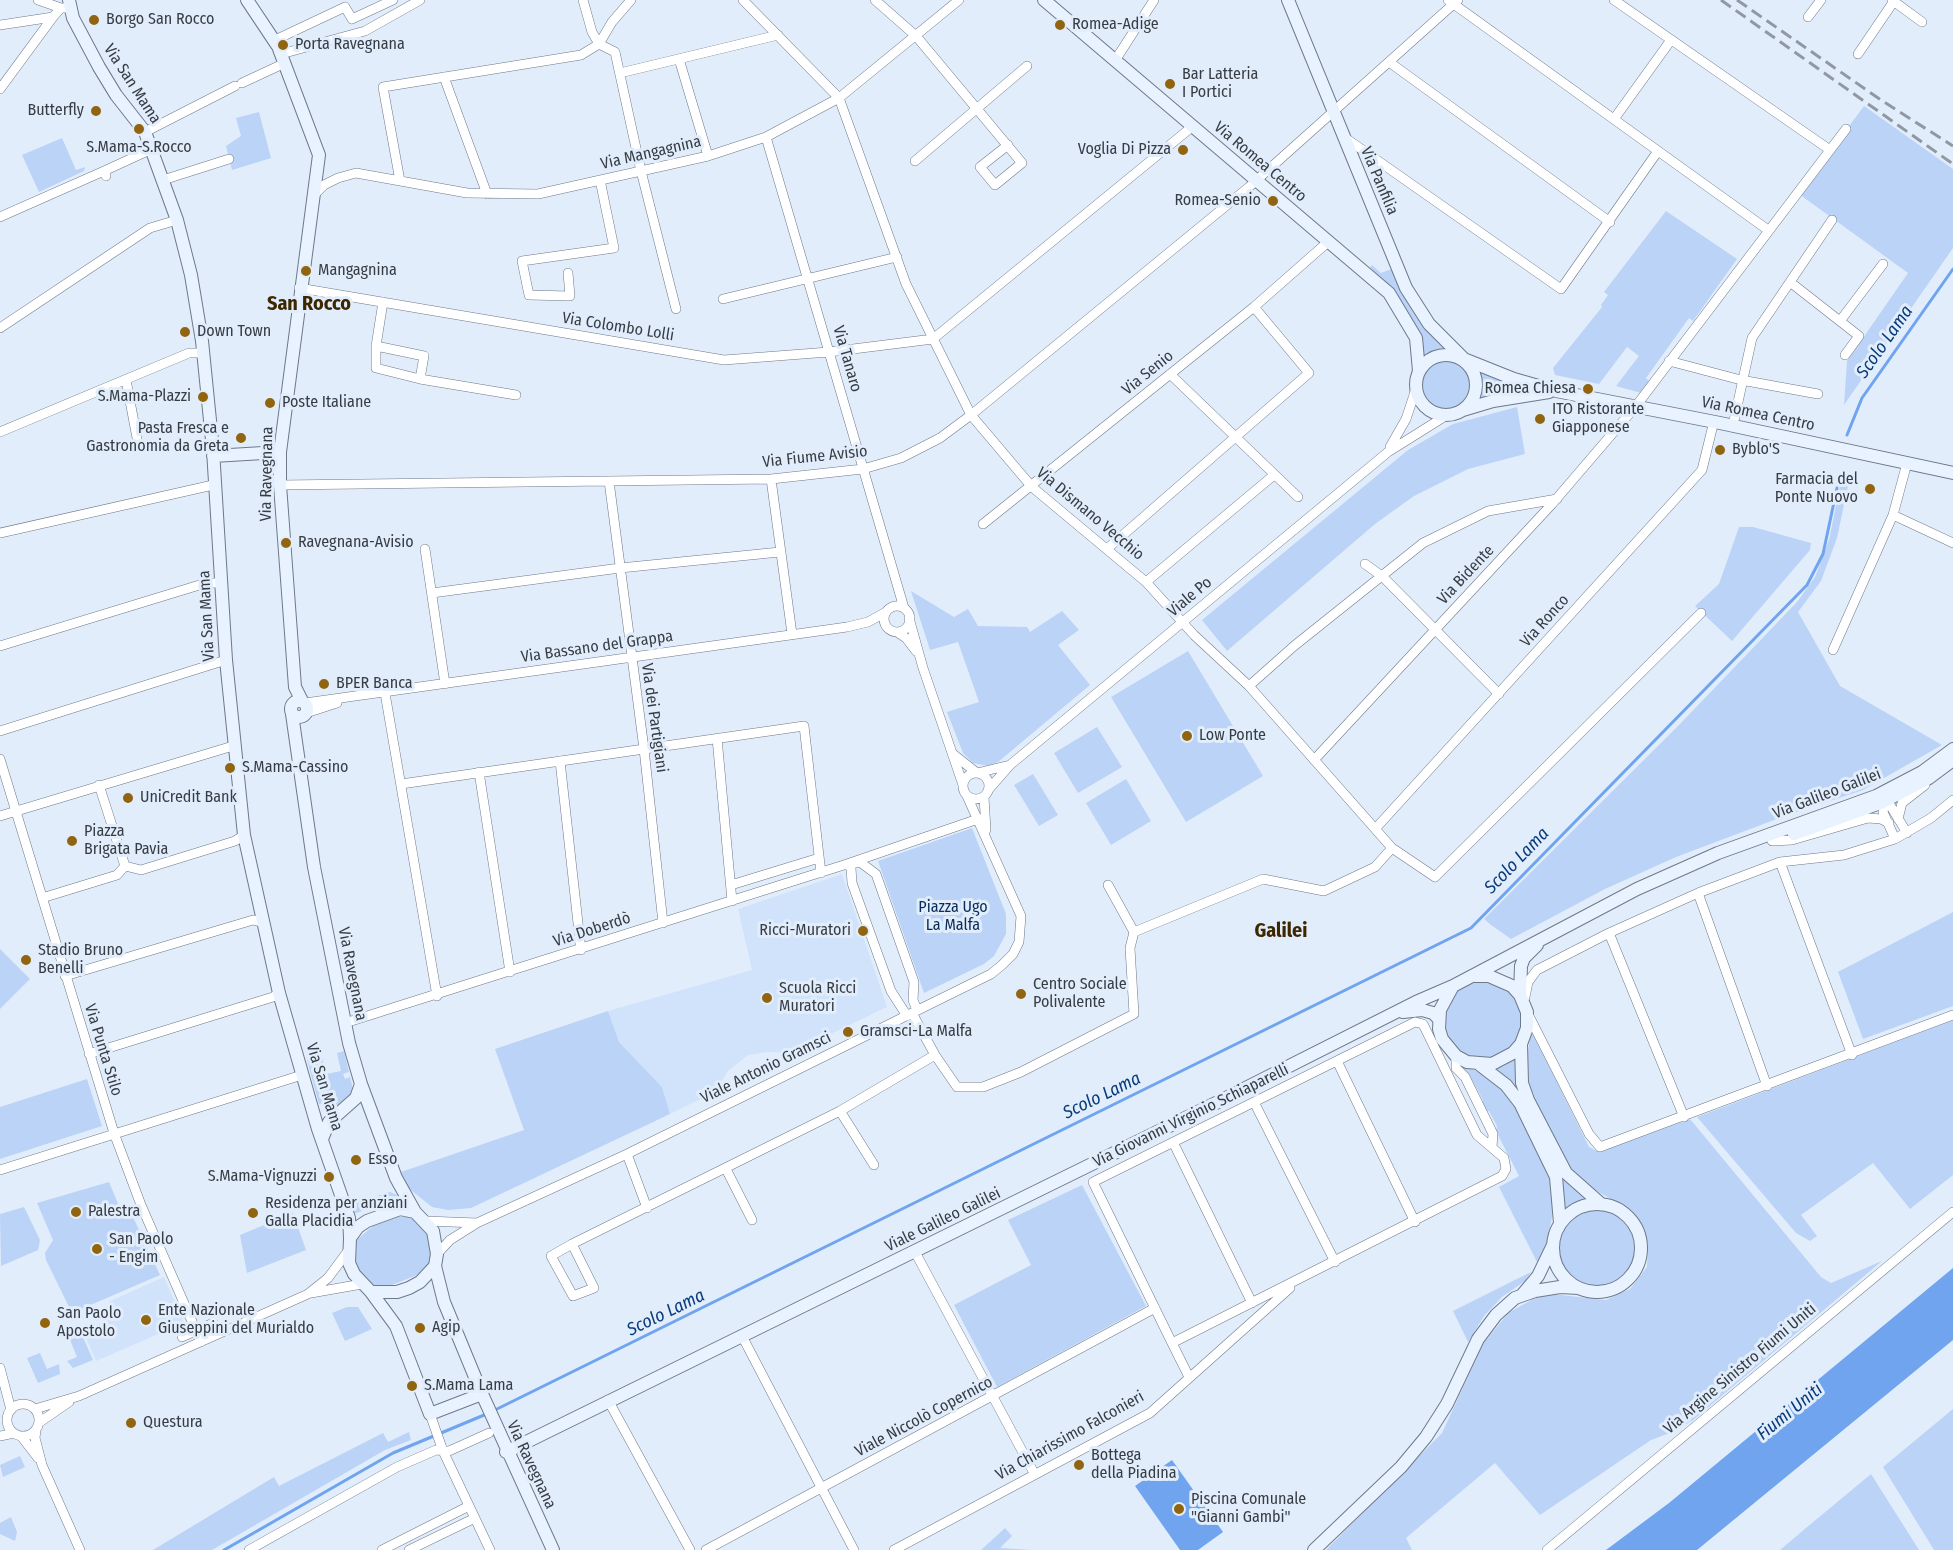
<!DOCTYPE html>
<meta charset="utf-8">
<style>
body{margin:0}
canvas{display:block;background:#e2edfc}
</style>
<canvas width="1953" height="1550"></canvas>
<script>
const ctx = document.querySelector('canvas').getContext('2d');
ctx.lineJoin = 'round';
function paint(path, color) { ctx.fillStyle = color; ctx.fill(path, 'evenodd'); }
const toPath = rows => new Path2D(rows.map(r => 'M' + r).join(''));
function trace(path, color, width, dash) { ctx.strokeStyle = color; ctx.lineWidth = width; ctx.lineCap = dash ? 'butt' : 'round'; ctx.setLineDash(dash || []); ctx.stroke(path); }
function drawText(font, color, halo, rows, align = 'center') {
  ctx.font = font + ' "Fira Sans Condensed",sans-serif'; ctx.lineWidth = 6; ctx.setLineDash([]); ctx.textBaseline = 'middle'; ctx.strokeStyle = halo; ctx.fillStyle = color; for (const [text, x, y, turn = 0] of rows) {
    ctx.save(); ctx.translate(x, y); ctx.rotate((+turn || 0) * Math.PI / 180); ctx.textAlign = isNaN(turn) ? turn : align; if (halo) ctx.strokeText(text, 0, 0); ctx.fillText(text, 0, 0); ctx.restore();
  }
}
const built = toPath([
 [842,874,887,1007,791,1053,767,1052,748,1055,728,1071,715,1092,670,1114,662,1087,619,1042,608,1011,752,970,738,909],
 [164,1277,184,1323,96,1361,83,1331,114,1317,108,1302]
]);
const green = toPath([
 [1864,106,1953,169,1953,248,1844,405,1847,361,1908,273,1799,194],
 [259,112,271,158,232,170,226,146,241,136,236,118],
 [62,138,76,170,85,167,84,171,39,192,22,155],
 [1666,211,1737,259,1693,321,1689,318,1646,378,1650,382,1641,393,1616,386,1639,356,1627,347,1599,384,1555,375,1553,368,1602,307,1601,305,1608,295,1604,292],
 [1372,265,1381,273,1394,268,1452,352,1434,354,1422,362,1393,292,1370,267],
 '1420 385a26 26 0 1 1 52 0a26 26 0 1 1-52 0Z',
 [1474,367,1524,387,1523,392,1476,402,1480,393,1479,379],
 [1517,407,1525,454,1468,469,1414,496,1375,524,1227,651,1202,620,1408,450,1453,424],
 [1842,476,1850,476,1837,538,1821,581,1798,612,1840,686,1942,745,1863,790,1782,817,1676,857,1605,889,1511,939,1491,925,1484,919,1680,724,1797,602,1815,577,1829,540],
 [1739,527,1753,527,1811,543,1810,550,1732,641,1695,606,1719,584],
 [911,591,954,617,968,609,978,626,1027,627,1030,632,1062,611,1079,630,1058,645,1090,685,998,762,988,766,973,763,963,753,947,712,979,702,958,642,930,650],
 [1188,651,1263,776,1186,822,1111,697],
 [1097,727,1122,767,1078,793,1054,753],
 [1033,774,1058,815,1039,826,1014,785],
 [1126,779,1151,821,1111,845,1086,803],
 [972,828,1006,914,1006,934,994,956,984,964,924,993,878,861],
 [1953,912,1953,1006,1863,1039,1838,972],
 [0,949,30,979,0,1009],
 '1444 1021a39 39 0 1 1 78 0a39 39 0 1 1-78 0Z',
 [608,1011,619,1042,662,1087,670,1114,471,1208,448,1210,432,1207,407,1187,401,1172,524,1130,495,1049],
 [1953,1020,1953,1175,1910,1209,1873,1163,1801,1215,1817,1236,1810,1241,1796,1233,1697,1117],
 [1533,1034,1589,1147,1599,1152,1690,1119,1821,1277,1831,1283,1882,1261,1693,1420,1675,1431,1651,1440,1540,1515,1495,1463,1406,1538,1412,1550,1326,1550,1442,1433,1483,1344,1508,1313,1535,1298,1552,1294,1606,1300,1630,1289,1647,1267,1648,1244,1644,1229,1631,1210,1589,1187,1571,1171,1527,1088,1526,1064,1530,1038],
 [344,1051,349,1072,343,1074,345,1079,350,1077,354,1093,338,1105,319,1104,307,1060,322,1057,326,1074,341,1071,337,1053],
 [1517,1057,1518,1085,1514,1087,1493,1069,1504,1066],
 [1461,1064,1482,1074,1509,1095,1550,1170,1555,1201,1546,1249,1538,1264,1499,1187,1519,1176,1496,1131,1497,1126,1489,1111,1484,1111,1481,1105,1483,1100,1470,1076,1465,1074],
 [87,1079,102,1126,0,1159,0,1107],
 [1563,1178,1586,1198,1566,1210,1564,1209],
 [109,1182,124,1218,132,1215,160,1275,72,1313,46,1260,45,1253,53,1240,37,1203],
 [1082,1185,1146,1306,997,1387,954,1305,1031,1265,1008,1220],
 [390,1192,399,1196,354,1214,350,1199,364,1200],
 [24,1207,40,1240,38,1250,1,1266,0,1214],
 '1559 1248a38 38 0 1 1 76 0a38 38 0 1 1-76 0Z',
 [293,1213,306,1250,247,1273,240,1235],
 [408,1216,419,1220,433,1236,431,1261,417,1275,392,1285,373,1286,366,1282,353,1263,354,1242,373,1226,398,1217],
 [1531,1272,1525,1281,1502,1297,1484,1316,1468,1342,1453,1311],
 [347,1307,358,1307,372,1329,345,1341,332,1313],
 [82,1335,93,1360,73,1368,67,1361,77,1357,70,1340],
 [40,1353,47,1369,59,1364,60,1374,38,1383,27,1358],
 [1953,1409,1953,1550,1934,1550,1883,1467],
 [409,1432,411,1440,385,1450,212,1550,153,1550,274,1477,279,1486,383,1433,388,1442],
 [20,1456,25,1467,3,1477,0,1465],
 [1871,1474,1919,1550,1780,1550,1806,1528],
 [11,1517,17,1532,15,1541,0,1534,0,1523],
 [1005,1528,1012,1536,1000,1548,1031,1550,981,1550]
]);
const water = toPath([
 [1953,1268,1953,1340,1697,1550,1606,1550,1669,1503],
 [1172,1460,1223,1532,1198,1550,1180,1550,1135,1486]
]);
const stream = toPath([
 [1847,435,1862,398,1953,269],
 [495,1410,1471,928,1807,585,1823,554,1837,488],
 [224,1550,393,1453,489,1413]
]);
const street = toPath([
 [38,0,61,8],
 [583,0,592,32,599,44],
 [743,0,839,98,906,284,971,415,1032,487,1146,582,1194,635,1249,686,1392,848,1435,877,1701,613],
 [875,0,916,36,1022,163,995,185,980,167,1008,145],
 [1448,0,1768,230],
 [1614,0,1830,150],
 [1892,0,1922,22],
 [1808,17,1821,0],
 [0,25,53,17],
 [275,40,345,7,352,19,393,0],
 [599,44,615,52,641,171,676,309],
 [281,54,365,31,420,0],
 [1858,54,1894,1],
 [679,59,708,156],
 [1116,59,1154,0],
 [1389,62,1610,222],
 [620,73,778,35],
 [444,77,487,194],
 [242,83,285,63],
 [0,89,53,17,61,8,69,8],
 [1614,119,1671,40],
 [145,132,235,86],
 [766,137,904,608],
 [1344,137,1561,289,1658,151],
 [915,161,1027,66],
 [106,176,104,171,152,149],
 [163,180,229,159],
 [400,181,383,87,581,55,599,44,612,22,631,0],
 [314,195,324,185,338,178,356,173,467,193,538,194,708,156,766,137,839,98,959,0],
 [0,217,104,171],
 [568,273,570,296,529,295,522,261,614,248,600,180],
 [1790,282,1859,336,1845,355],
 [299,288,724,360,829,352,933,339,1193,126],
 [723,299,897,257],
 [383,302,376,346,376,368,420,379,516,395],
 [1840,321,1883,264],
 [0,328,150,228,177,220],
 [376,346,424,356,420,379],
 [1669,361,1741,380,1818,394],
 [1170,374,1298,497],
 [126,380,137,438],
 [1733,425,1752,338,1832,220],
 [0,432,189,353,203,353],
 [1390,447,1406,419,1416,389],
 [771,479,792,634],
 [609,481,644,749,663,923],
 [280,485,771,479,863,469,901,458,940,438,971,415,1249,187,1458,0],
 [1893,515,1953,543],
 [983,524,1254,307,1329,241],
 [0,533,213,485],
 [1108,548,1309,373,1254,307],
 [425,549,445,684],
 [1365,564,1383,577,1499,694],
 [1146,582,1274,475],
 [432,593,620,568,780,552],
 '884 619a13 13 0 1 1 26 0a13 13 0 1 1-26 0Z',
 [909,618,923,668,963,785],
 [897,632,906,638,916,651],
 [0,646,206,583,222,583],
 [1833,650,1893,515,1907,463],
 [1249,686,1294,646,1423,543,1488,511,1557,499],
 [385,693,437,996],
 [305,703,847,627,868,622,886,612],
 [306,713,337,703],
 [0,731,226,660],
 [717,738,732,901],
 [953,754,977,773,1010,765],
 [0,759,114,1133,141,1205,201,1342],
 [1314,760,1552,504,1636,406,1846,129],
 [560,761,581,950],
 [479,772,510,972],
 '963 786a13 13 0 1 1 26 0a13 13 0 1 1-26 0Z',
 [401,784,804,726,821,873],
 [99,785,125,866],
 [989,789,1010,765,1388,452,1447,415],
 [984,797,986,830],
 [1886,797,1883,812,1895,839],
 [1879,801,1890,805,1907,833],
 [0,816,233,746],
 [1898,819,1902,803,1925,785],
 [1376,828,1702,470,1714,421],
 [1772,841,1792,840,1868,818,1881,819,1889,823],
 [1780,862,1852,1055],
 [855,863,860,862,876,874,914,982,913,1000,917,1010],
 [847,864,851,868,852,883,891,991,907,1016],
 [125,866,141,870,235,841,244,835],
 [731,885,819,858],
 [1698,893,1767,1086],
 [42,898,117,875,125,866],
 [1134,932,1263,879,1324,891,1375,867,1392,848],
 [1609,933,1684,1117],
 [65,976,253,920,262,922],
 [1525,997,1528,982,1537,970,1609,933,1698,893,1780,862,1844,855,1895,839,1931,818,1953,800],
 [912,1013,935,1055,957,1087,983,1087,1021,1072,1134,1014,1130,948,1134,932,1108,885],
 [1528,1014,1589,1134,1600,1147,1953,1015],
 [345,1023,847,864,978,819],
 [89,1054,273,997,279,993],
 [1456,1056,1456,1068,1465,1077,1493,1134,1492,1147],
 [1337,1061,1415,1222],
 [1254,1102,1335,1262],
 [840,1111,874,1165],
 [1173,1142,1252,1303],
 [627,1154,647,1208],
 [726,1169,752,1220],
 [0,1170,302,1075],
 [426,1221,477,1223],
 [572,1244,594,1288,573,1296,551,1256,572,1244,840,1111,935,1055],
 [915,1252,1034,1473],
 [437,1254,450,1240,477,1223,627,1154,912,1013,991,974,1002,965,1013,954,1019,942,1021,916,967,796],
 [311,1293,362,1284],
 [742,1336,854,1550],
 [182,1337,213,1323],
 [1172,1343,1502,1176,1506,1169,1504,1158,1477,1135,1423,1024,1415,1022,1093,1182,1172,1343,1189,1377],
 [0,1368,11,1410],
 [608,1400,690,1550],
 '7 1420a16 16 0 1 1 32 0a16 16 0 1 1-32 0Z',
 [35,1409,79,1396,308,1294,328,1278,348,1251],
 [430,1414,443,1451,490,1550],
 [40,1422,69,1402],
 [36,1430,35,1438,42,1465,80,1550],
 [0,1436,14,1433],
 [21,1436,38,1458],
 [249,1550,397,1467,436,1450,449,1451,489,1433],
 [382,1550,469,1506],
 [409,1550,475,1518],
 [706,1550,1155,1308],
 [894,1550,1150,1413,1290,1288],
 [1547,1550,1953,1212]
]);
const secondary = toPath([
 [69,0,73,18,99,67,116,95,145,132,177,220,191,275,202,341,213,450,226,660,244,835,279,993,318,1129,349,1218,350,1238],
 [247,0,277,45],
 [1044,0,1389,293,1416,338,1419,371],
 [1288,0,1406,288,1429,324,1464,359,1514,379,1556,391,1720,423,1953,473],
 [279,49,319,155,280,452,280,485,295,687,302,701],
 '1416 385a30 30 0 1 1 60 0a30 30 0 1 1-60 0Z',
 [1463,410,1493,401,1549,392],
 [213,456,280,452],
 '291 709a8 8 0 1 1 16 0a8 8 0 1 1-16 0Z',
 [292,714,314,867,349,1043,361,1084,396,1178,415,1212],
 [1794,834,1883,802,1929,778,1953,760],
 [1475,976,1489,976,1512,986,1520,995,1527,1012,1527,1028,1521,1044,1513,1053,1492,1064,1467,1062,1456,1056,1442,1039,1439,1029,1440,1010,1453,986,1637,889,1718,853,1876,796,1922,772,1953,749],
 [1520,995,1521,966,1524,958,1537,945],
 [1403,1012,1422,1010,1433,1013,1438,1018],
 [1521,1044,1522,1083,1528,1100,1566,1173,1601,1204],
 [1480,1065,1506,1085,1520,1103,1556,1177,1560,1223],
 [322,1139,329,1122,356,1098,361,1084],
 '1553 1248a44 44 0 1 1 88 0a44 44 0 1 1-88 0Z',
 [400,1209,415,1212,433,1231,437,1254,435,1266,420,1282,409,1288,397,1292,371,1292,354,1274,349,1263,350,1238,358,1227,367,1221,400,1209],
 [435,1266,444,1302,482,1394,553,1550],
 [371,1292,396,1326,430,1414,482,1394],
 [1522,1295,1538,1276,1552,1247],
 [506,1452,1216,1103,1416,1002,1453,986],
 [1314,1550,1401,1467,1426,1437,1447,1404,1478,1339,1496,1315,1515,1298,1535,1291,1560,1287,1579,1288]
]);
const rail = toPath([
 [1721,0,1953,164],
 [1737,0,1881,100,1953,146]
]);
const markers = [
 [94,20,6,"#91650f"],
 [1060,25,6,"#91650f"],
 [283,45,6,"#91650f"],
 [1170,84,6,"#91650f"],
 [96,111,6,"#91650f"],
 [139,129,6,"#91650f"],
 [1183,150,6,"#91650f"],
 [1273,201,6,"#91650f"],
 [306,271,6,"#91650f"],
 [185,332,6,"#91650f"],
 [1588,389,6,"#91650f"],
 [203,397,6,"#91650f"],
 [270,403,6,"#91650f"],
 [1540,419,6,"#91650f"],
 [241,438,6,"#91650f"],
 [1720,450,6,"#91650f"],
 [1870,489,6,"#91650f"],
 [286,543,6,"#91650f"],
 [324,684,6,"#91650f"],
 [1187,736,6,"#91650f"],
 [230,768,6,"#91650f"],
 [128,798,6,"#91650f"],
 [72,841,6,"#91650f"],
 [863,931,6,"#91650f"],
 [26,960,6,"#91650f"],
 [1021,994,6,"#91650f"],
 [767,998,6,"#91650f"],
 [848,1032,6,"#91650f"],
 [356,1160,6,"#91650f"],
 [329,1177,6,"#91650f"],
 [76,1212,6,"#91650f"],
 [253,1213,6,"#91650f"],
 [97,1249,6,"#91650f"],
 [146,1320,6,"#91650f"],
 [45,1323,6,"#91650f"],
 [420,1328,6,"#91650f"],
 [412,1386,6,"#91650f"],
 [131,1423,6,"#91650f"],
 [1079,1465,6,"#91650f"],
 [1179,1509,6,"#91650f"]
];
const poiNames = [
 ["Borgo San Rocco",106,20],
 ["Romea-Adige",1072,25],
 ["Porta Ravegnana",295,45],
 ["Bar Latteria",1182,75],
 ["I Portici",1182,93],
 ["Butterfly",84,111,"right"],
 ["S.Mama-S.Rocco",139,148,"center"],
 ["Voglia Di Pizza",1171,150,"right"],
 ["Romea-Senio",1261,201,"right"],
 ["Mangagnina",318,271],
 ["Down Town",197,332],
 ["Romea Chiesa",1576,389,"right"],
 ["S.Mama-Plazzi",191,397,"right"],
 ["Poste Italiane",282,403],
 ["ITO Ristorante",1552,410],
 ["Giapponese",1552,428],
 ["Pasta Fresca e",229,429,"right"],
 ["Gastronomia da Greta",229,447,"right"],
 ["Byblo'S",1732,450],
 ["Farmacia del",1858,480,"right"],
 ["Ponte Nuovo",1858,498,"right"],
 ["Ravegnana-Avisio",298,543],
 ["BPER Banca",336,684],
 ["Low Ponte",1199,736],
 ["S.Mama-Cassino",242,768],
 ["UniCredit Bank",140,798],
 ["Piazza",84,832],
 ["Brigata Pavia",84,850],
 ["Ricci-Muratori",851,931,"right"],
 ["Stadio Bruno",38,951],
 ["Benelli",38,969],
 ["Centro Sociale",1033,985],
 ["Polivalente",1033,1003],
 ["Scuola Ricci",779,989],
 ["Muratori",779,1007],
 ["Gramsci-La Malfa",860,1032],
 ["Esso",368,1160],
 ["S.Mama-Vignuzzi",317,1177,"right"],
 ["Residenza per anziani",265,1204],
 ["Galla Placidia",265,1222],
 ["Palestra",88,1212],
 ["San Paolo",109,1240],
 ["- Engim",109,1258],
 ["Ente Nazionale",158,1311],
 ["Giuseppini del Murialdo",158,1329],
 ["San Paolo",57,1314],
 ["Apostolo",57,1332],
 ["Agip",432,1328],
 ["S.Mama Lama",424,1386],
 ["Questura",143,1423],
 ["Bottega",1091,1456],
 ["della Piadina",1091,1474],
 ["Piscina Comunale",1191,1500],
 ["\"Gianni Gambi\"",1191,1518]
];
const streetNames = [
 ["Via San Mama",132,84,57],
 ["Via Mangagnina",651,153,-13],
 ["Via Romea Centro",1260,162,40],
 ["Via Panfilia",1379,181,67],
 ["Via Colombo Lolli",618,327,9],
 ["Via Tanaro",847,359,74],
 ["Via Senio",1148,373,-39],
 ["Via Romea Centro",1758,414,12],
 ["Via Fiume Avisio",815,457,-6],
 ["Via Ravegnana",267,474,-89],
 ["Via Dismano Vecchio",1090,514,40],
 ["Via Bidente",1466,575,-47],
 ["Viale Po",1190,597,-40],
 ["Via San Mama",207,616,-93],
 ["Via Ronco",1545,621,-48],
 ["Via Bassano del Grappa",597,647,-8],
 ["Via dei Partigiani",654,718,82],
 ["Via Galileo Galilei",1827,794,-21],
 ["Via Doberdò",592,930,-18],
 ["Via Ravegnana",352,974,79],
 ["Via Punta Stilo",103,1050,73],
 ["Viale Antonio Gramsci",766,1068,-26],
 ["Via San Mama",324,1087,73],
 ["Via Giovanni Virginio Schiaparelli",1191,1116,-26],
 ["Viale Galileo Galilei",943,1220,-26],
 ["Via Argine Sinistro Fiumi Uniti",1740,1369,-40],
 ["Viale Niccolò Copernico",924,1417,-28],
 ["Via Chiarissimo Falconieri",1070,1436,-29],
 ["Via Ravegnana",531,1465,65]
];
const parkNames = [
 ["Piazza Ugo",953,908],
 ["La Malfa",953,926]
];
const waterNames = [
 ["Scolo Lama",1885,342,-55],
 ["Scolo Lama",1517,861,-46],
 ["Scolo Lama",1102,1096,-26],
 ["Scolo Lama",666,1313,-26],
 ["Fiumi Uniti",1790,1412,-39]
];
const quarterNames = [
 ["San Rocco",309,304],
 ["Galilei",1281,931]
];
paint(built, '#d1e3fb');
paint(green, '#bad3f7');
paint(water, '#70a4ee');
trace(stream, '#70a4ee', 3);
trace(street, '#6e7989', 10);
trace(secondary, '#6e7989', 14);
trace(street, '#fff', 9);
trace(secondary, '#e9f2ff', 12);
trace(rail, '#9098a3', 3, [12, 6]);
for (const [x, y, r, color] of markers) { const dot = new Path2D(); dot.arc(x, y, r, 0, 2 * Math.PI); ctx.fillStyle = color; ctx.fill(dot); trace(dot, '#e2edfc', 2); }
drawText('16px', '#373d44', '#e2edfc', poiNames, 'left');
drawText('16px', '#373d44', '#e2edfc', streetNames);
drawText('16px', '#0a2c5a', '#e2edfc', parkNames);
drawText('italic 18px', '#083b7c', '#e2edfc', waterNames);
drawText('bold 20px', '#3c2701', '#e2edfc', quarterNames);
</script>
